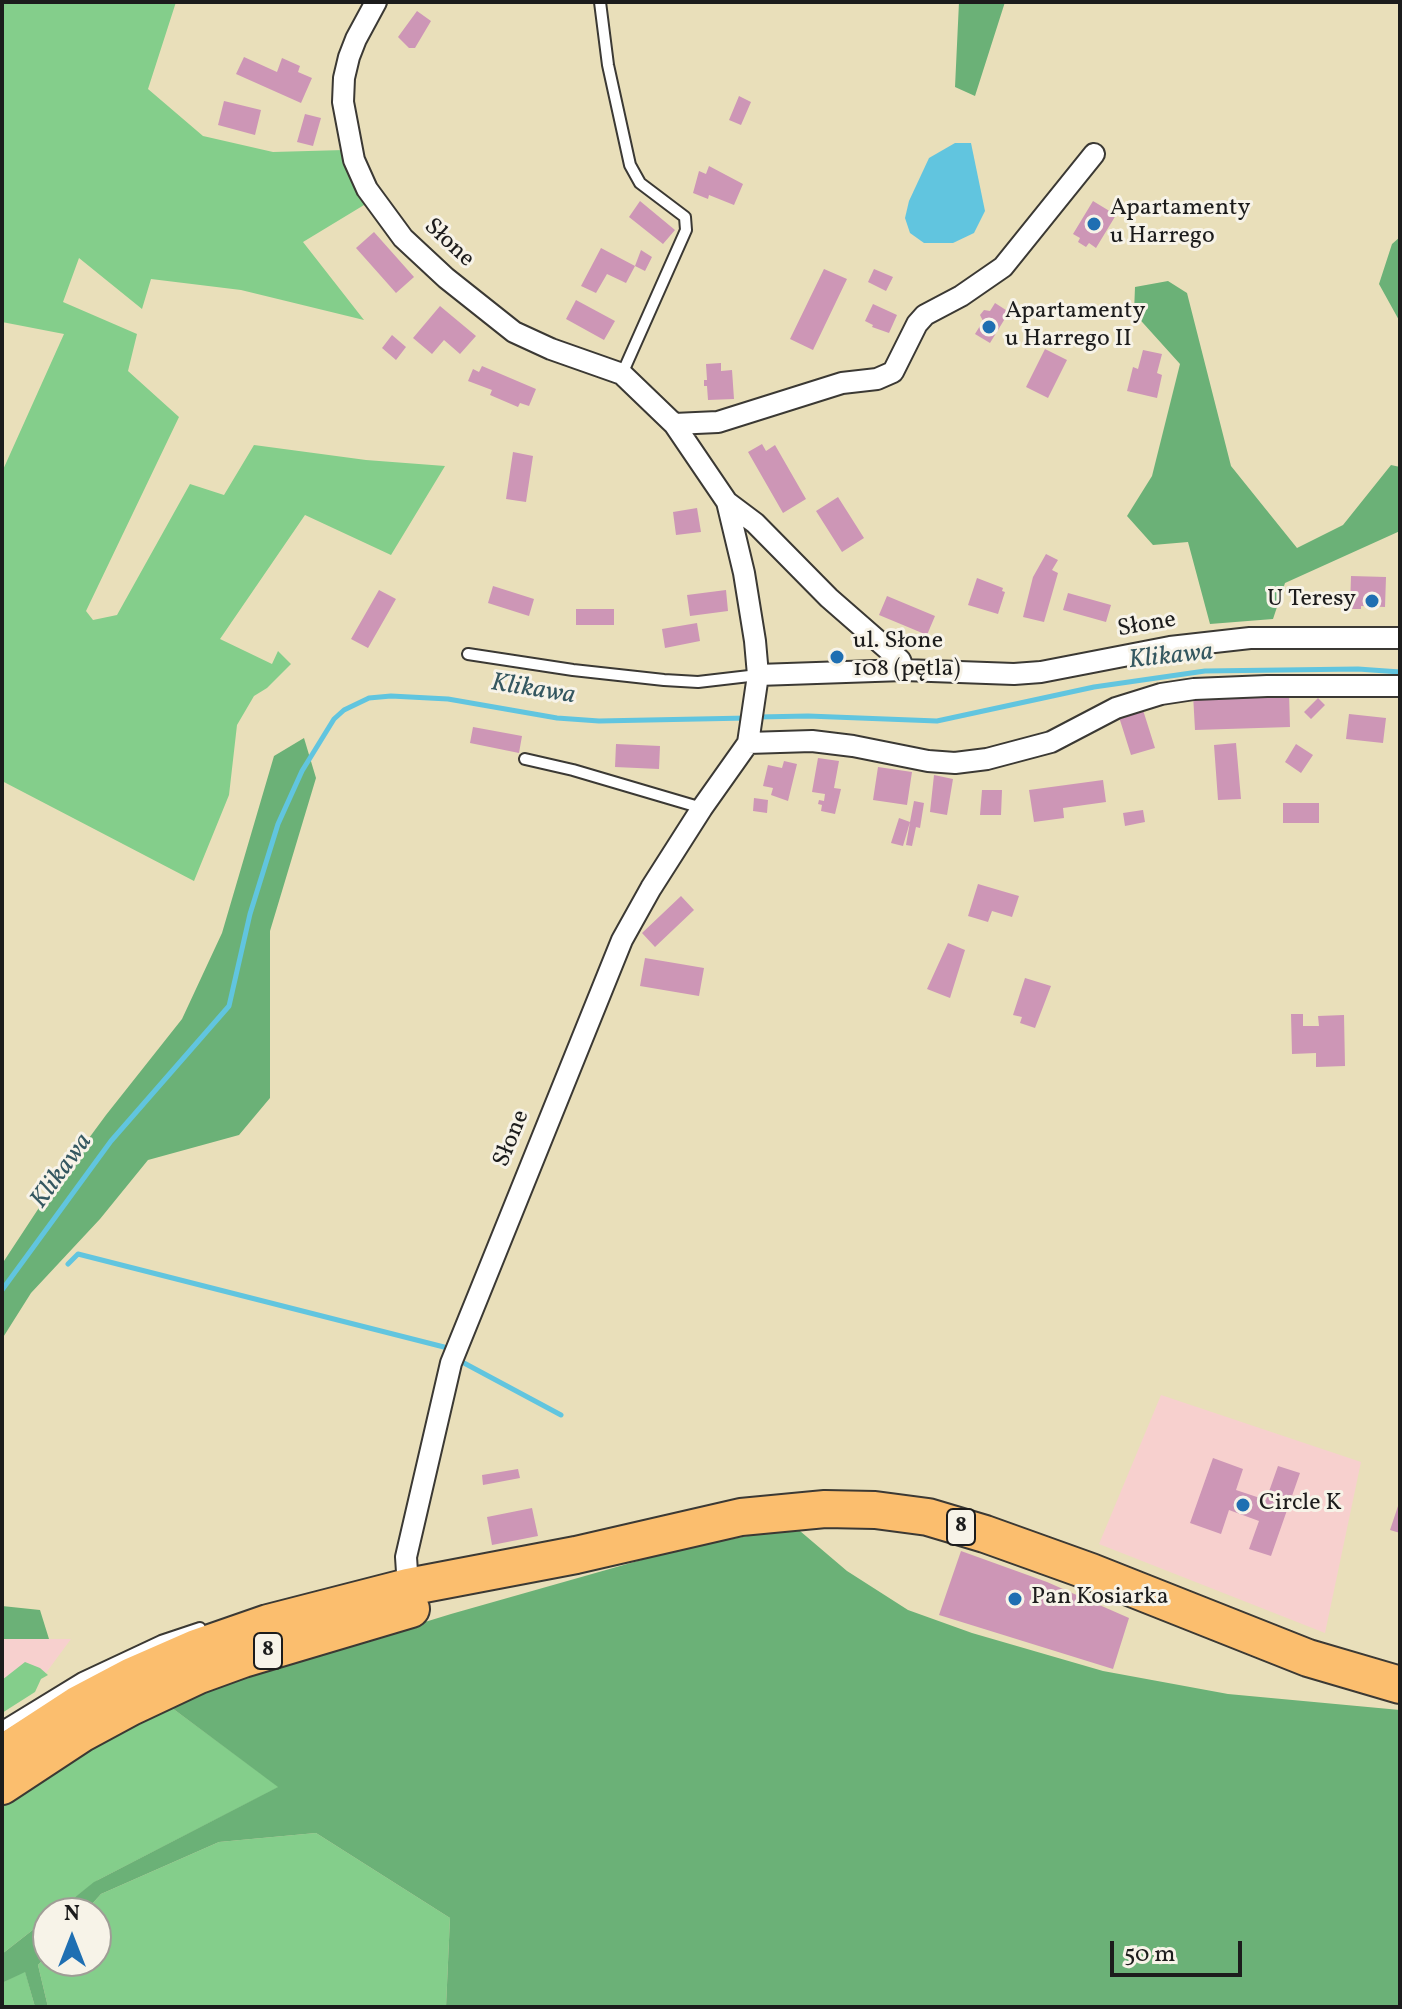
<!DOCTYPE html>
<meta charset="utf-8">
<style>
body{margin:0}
#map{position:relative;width:1402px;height:2009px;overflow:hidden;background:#e9dfba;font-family:Vollkorn,serif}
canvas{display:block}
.frame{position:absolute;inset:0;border:4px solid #1c1c1c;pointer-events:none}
.north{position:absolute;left:32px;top:1897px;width:80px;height:80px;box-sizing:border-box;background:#f7f3e8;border:2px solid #9f9d96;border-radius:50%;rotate:0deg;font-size:22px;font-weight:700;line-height:32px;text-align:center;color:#1c1c1c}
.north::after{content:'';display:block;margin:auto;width:28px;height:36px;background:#1f6fb2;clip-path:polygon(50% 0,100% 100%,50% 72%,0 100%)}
.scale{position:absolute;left:1110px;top:1941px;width:132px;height:36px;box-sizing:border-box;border:4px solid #1c1c1c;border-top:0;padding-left:10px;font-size:24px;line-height:28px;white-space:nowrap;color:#1c1c1c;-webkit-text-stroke:6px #f7f3e8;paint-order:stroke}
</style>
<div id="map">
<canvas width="1402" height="2009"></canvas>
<div class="frame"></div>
<div class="north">N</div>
<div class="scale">50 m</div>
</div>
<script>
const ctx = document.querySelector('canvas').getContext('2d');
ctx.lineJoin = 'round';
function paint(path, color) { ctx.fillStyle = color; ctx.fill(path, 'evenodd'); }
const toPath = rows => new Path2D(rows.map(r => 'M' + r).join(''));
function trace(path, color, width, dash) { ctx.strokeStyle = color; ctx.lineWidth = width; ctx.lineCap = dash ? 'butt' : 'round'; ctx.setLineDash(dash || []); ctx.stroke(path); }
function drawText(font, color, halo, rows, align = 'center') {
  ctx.font = font + ' Vollkorn,serif'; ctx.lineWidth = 6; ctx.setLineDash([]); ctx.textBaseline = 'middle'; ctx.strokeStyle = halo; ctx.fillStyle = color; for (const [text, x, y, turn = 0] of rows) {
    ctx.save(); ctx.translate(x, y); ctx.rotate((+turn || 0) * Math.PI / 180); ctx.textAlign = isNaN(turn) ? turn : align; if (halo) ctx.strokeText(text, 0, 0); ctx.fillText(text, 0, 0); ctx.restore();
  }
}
const built = toPath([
 [1161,1395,1361,1462,1325,1633,1099,1544],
 [2,1639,71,1639,34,1689,2,1712]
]);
const green = toPath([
 [2,2,176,2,148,89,203,136,273,152,344,150,369,202,303,242,364,320,241,290,151,279,142,309,79,258,63,302,137,334,128,371,179,417,86,611,93,620,117,615,190,484,224,495,254,445,366,460,445,466,391,555,305,515,220,639,272,664,278,651,291,664,267,688,254,696,237,725,229,795,194,881,2,781,2,472,64,334,2,322],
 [25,1662,40,1668,48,1675,41,1679,35,1692,2,1713,2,1680],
 [164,1702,279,1787,98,1880,54,1913,48,1913,48,1918,2,1954,2,1802],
 [316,1833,450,1918,446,2007,48,2007,38,1965,48,1954,48,1961,96,1961,96,1913,84,1913,101,1894,219,1842],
 [25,1971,35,2007,2,2007,2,1983]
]);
const forest = toPath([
 [959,2,1005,2,975,96,955,87],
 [1400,237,1400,322,1379,284,1392,244],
 [1168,281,1187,293,1231,466,1297,548,1343,525,1391,465,1400,467,1400,531,1285,583,1273,619,1210,624,1188,542,1153,545,1127,516,1152,476,1180,364,1134,313,1135,287],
 [304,738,316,778,270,931,270,1098,239,1135,148,1160,100,1219,31,1293,2,1339,2,1264,50,1191,106,1115,182,1019,222,933,274,756],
 [800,1531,847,1571,908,1610,972,1633,1103,1671,1228,1694,1400,1710,1400,2007,446,2007,450,1918,316,1833,219,1842,101,1894,84,1913,55,1913,94,1882,278,1787,164,1702,451,1614,680,1549,758,1534],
 [2,1606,40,1610,49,1639,2,1639],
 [48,1918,48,1954,38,1965,48,2007,35,2007,25,1972,2,1983,2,1954]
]);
const water = toPath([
 [955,143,971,143,985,211,974,233,953,243,924,243,910,233,905,218,909,201,929,158]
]);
const stream = toPath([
 [758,717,808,716,937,721,1094,687,1205,671,1358,669,1400,672],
 [68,1264,78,1254,444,1347],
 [2,1290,111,1141,229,1006,250,914,278,824,302,771,334,719,344,710,369,698,391,696,448,699,557,718,599,721,748,718],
 [464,1363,561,1415]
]);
const building = toPath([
 [417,11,431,21,415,48,409,48,398,37],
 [244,57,277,72,282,58,300,66,298,72,312,78,301,103,236,74],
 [739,96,751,102,741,125,729,120],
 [224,101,261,110,255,135,218,125],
 [305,114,321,118,313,146,297,142],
 [709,166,743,184,734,205,709,195,708,199,693,193,699,171,706,174],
 [640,201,675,230,663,244,629,217],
 [1093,201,1116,215,1096,248,1089,243,1086,247,1078,242,1080,238,1073,234],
 [374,232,414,277,396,293,356,248],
 [601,248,635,266,641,250,652,257,645,271,635,266,626,283,607,274,596,293,581,286],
 [824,269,847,279,813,350,790,339],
 [874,269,893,277,886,291,868,282],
 [576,300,615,321,604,340,566,319],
 [995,303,1009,312,990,343,975,334,983,321,980,315,984,310,990,311],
 [873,304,897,315,889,333,872,327,873,325,865,321],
 [440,306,476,336,460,354,444,340,432,354,413,338],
 [392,335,406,347,396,360,382,348],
 [1045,349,1067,360,1048,398,1026,387],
 [1143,350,1162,354,1157,373,1162,375,1157,398,1127,391,1133,367,1138,369],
 [721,363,721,371,732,370,734,399,708,400,707,386,704,386,704,380,707,380,706,364],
 [482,366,536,389,529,406,520,403,518,407,490,395,492,390,468,381,473,369,479,372],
 [762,444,766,451,775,445,806,499,783,513,748,452],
 [513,452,533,456,526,502,506,499],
 [838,497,864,538,842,552,816,511],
 [697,508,701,532,676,535,673,512],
 [1046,554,1058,560,1052,570,1058,573,1044,622,1023,617,1033,577],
 [1351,576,1386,577,1385,607,1361,606,1361,609,1350,609],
 [977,578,1003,588,1002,591,1005,592,998,614,968,605],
 [493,586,534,599,529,616,488,603],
 [379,590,396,599,368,648,351,639],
 [726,590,728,611,690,616,687,595],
 [1068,593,1111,605,1106,622,1063,610],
 [887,596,935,616,927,635,879,615],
 [576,609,614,609,614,625,576,625],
 [697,623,700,641,665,648,662,629],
 [1289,691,1290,727,1195,730,1193,694],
 [1318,698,1325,705,1311,719,1304,712],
 [1143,710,1155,748,1131,755,1119,717],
 [1349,714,1386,718,1383,743,1346,739],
 [473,727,522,736,519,753,470,743],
 [1236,743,1241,799,1218,800,1214,745],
 [616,744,660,746,659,769,615,767],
 [1296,744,1313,755,1301,773,1285,762],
 [818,758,839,761,834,788,841,789,835,814,821,811,822,805,818,804,819,800,824,801,825,794,812,792],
 [784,761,797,764,788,801,771,795,773,788,763,786,768,765,782,768],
 [878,767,912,772,907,805,873,800],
 [934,775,953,779,947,815,930,812],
 [1103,780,1106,802,1063,808,1064,818,1034,822,1029,790],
 [982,790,1002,790,1001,815,980,815],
 [754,798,768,800,767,813,753,811],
 [914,801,924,803,920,828,916,827,912,846,906,845,910,822,903,846,891,843,899,818,910,822],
 [1283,803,1319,803,1319,823,1283,823],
 [1143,810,1145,822,1125,826,1123,813],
 [978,884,1019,896,1012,917,992,911,988,922,968,916],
 [681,896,694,910,655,947,642,933],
 [948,943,965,950,950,998,927,989],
 [645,958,704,968,699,996,640,986],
 [1025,978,1051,986,1035,1028,1020,1023,1022,1017,1013,1015],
 [1291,1014,1303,1014,1303,1026,1319,1026,1318,1016,1344,1015,1345,1066,1316,1067,1316,1053,1292,1054],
 [1213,1458,1243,1469,1236,1490,1266,1500,1278,1466,1300,1473,1271,1556,1249,1549,1259,1521,1229,1510,1221,1534,1190,1523],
 [518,1469,520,1478,483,1485,482,1475],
 [1400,1500,1400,1533,1390,1530],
 [532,1508,538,1536,492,1545,487,1517],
 [961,1551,1047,1582,1129,1618,1113,1669,939,1615]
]);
const lane = toPath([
 [600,2,608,65,630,165,640,183,685,217,686,230,622,374],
 [468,654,573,670,664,680,698,682,758,675],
 [525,759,573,770,702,808],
 [2,1727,82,1678,161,1641,200,1628]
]);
const street = toPath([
 [376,2,356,39,349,57,344,78,343,102,354,160,367,189,403,238,446,278,514,332,551,349,622,374,674,424,727,502,755,523,829,598,900,660,904,670],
 [674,424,718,422,842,383,877,379,893,372,917,324,925,315,961,296,1003,267,1094,154],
 [727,502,744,573,755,641,758,675,748,743],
 [758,675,904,670,1014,674,1041,672,1170,647,1250,638,1400,638],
 [748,743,812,741,853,746,928,761,955,763,987,759,1051,742,1116,708,1161,694,1194,689,1267,686,1400,686],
 [408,1587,406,1557,451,1363,479,1294,622,940,651,888,702,808,748,743]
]);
const highway = toPath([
 [2,1754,77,1705,132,1676,196,1648,268,1623,408,1587,576,1555,741,1517,825,1509,875,1510,928,1517,985,1534,1091,1572,1308,1658,1400,1685],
 [2,1786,81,1734,131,1707,199,1675,243,1659,411,1609]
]);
const markers = [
 [1094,224,8,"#1f6fb2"],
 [989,327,8,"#1f6fb2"],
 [1372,601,8,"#1f6fb2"],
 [837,657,8,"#1f6fb2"],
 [1243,1505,8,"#1f6fb2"],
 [1015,1599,8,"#1f6fb2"]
];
const shields = [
 [961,1527,28],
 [268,1651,28]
];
const shieldNames = [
 ["8",961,1527],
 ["8",268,1651]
];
const poiNames = [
 ["Apartamenty",1110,210],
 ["u Harrego",1110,238],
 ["Apartamenty",1005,313],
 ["u Harrego II",1005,341],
 ["U Teresy",1356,601,"right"],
 ["ul. Słone",853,643],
 ["108 (pętla)",853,671],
 ["Circle K",1259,1505],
 ["Pan Kosiarka",1031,1599]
];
const streetNames = [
 ["Słone",448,244,43],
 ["Słone",1147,626,-10],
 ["Słone",513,1139,-68]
];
const waterNames = [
 ["Klikawa",1171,658,-6],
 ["Klikawa",533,691,9],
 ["Klikawa",63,1172,-54]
];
paint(built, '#f7d0ce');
paint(green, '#84ce8b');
paint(forest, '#6bb177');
paint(water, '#61c5df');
trace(stream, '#61c5df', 5);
paint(building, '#cd96b6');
trace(lane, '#3b3934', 14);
trace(street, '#3b3934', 24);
trace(highway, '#3b3934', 40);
trace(lane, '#fff', 10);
trace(street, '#fff', 20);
trace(highway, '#fbbe6e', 36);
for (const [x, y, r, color] of markers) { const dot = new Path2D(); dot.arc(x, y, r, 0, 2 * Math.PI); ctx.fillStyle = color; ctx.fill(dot); trace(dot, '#f7f3e8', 3); }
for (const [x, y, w] of shields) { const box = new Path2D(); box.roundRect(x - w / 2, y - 18, w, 36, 6); ctx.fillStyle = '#f7f3e8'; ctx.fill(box); trace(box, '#1c1c1c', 2); }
drawText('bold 22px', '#1c1c1c', null, shieldNames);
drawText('24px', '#1c1c1c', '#f7f3e8', poiNames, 'left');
drawText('24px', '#1c1c1c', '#f7f3e8', streetNames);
drawText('italic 26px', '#345760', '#f7f3e8', waterNames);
</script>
